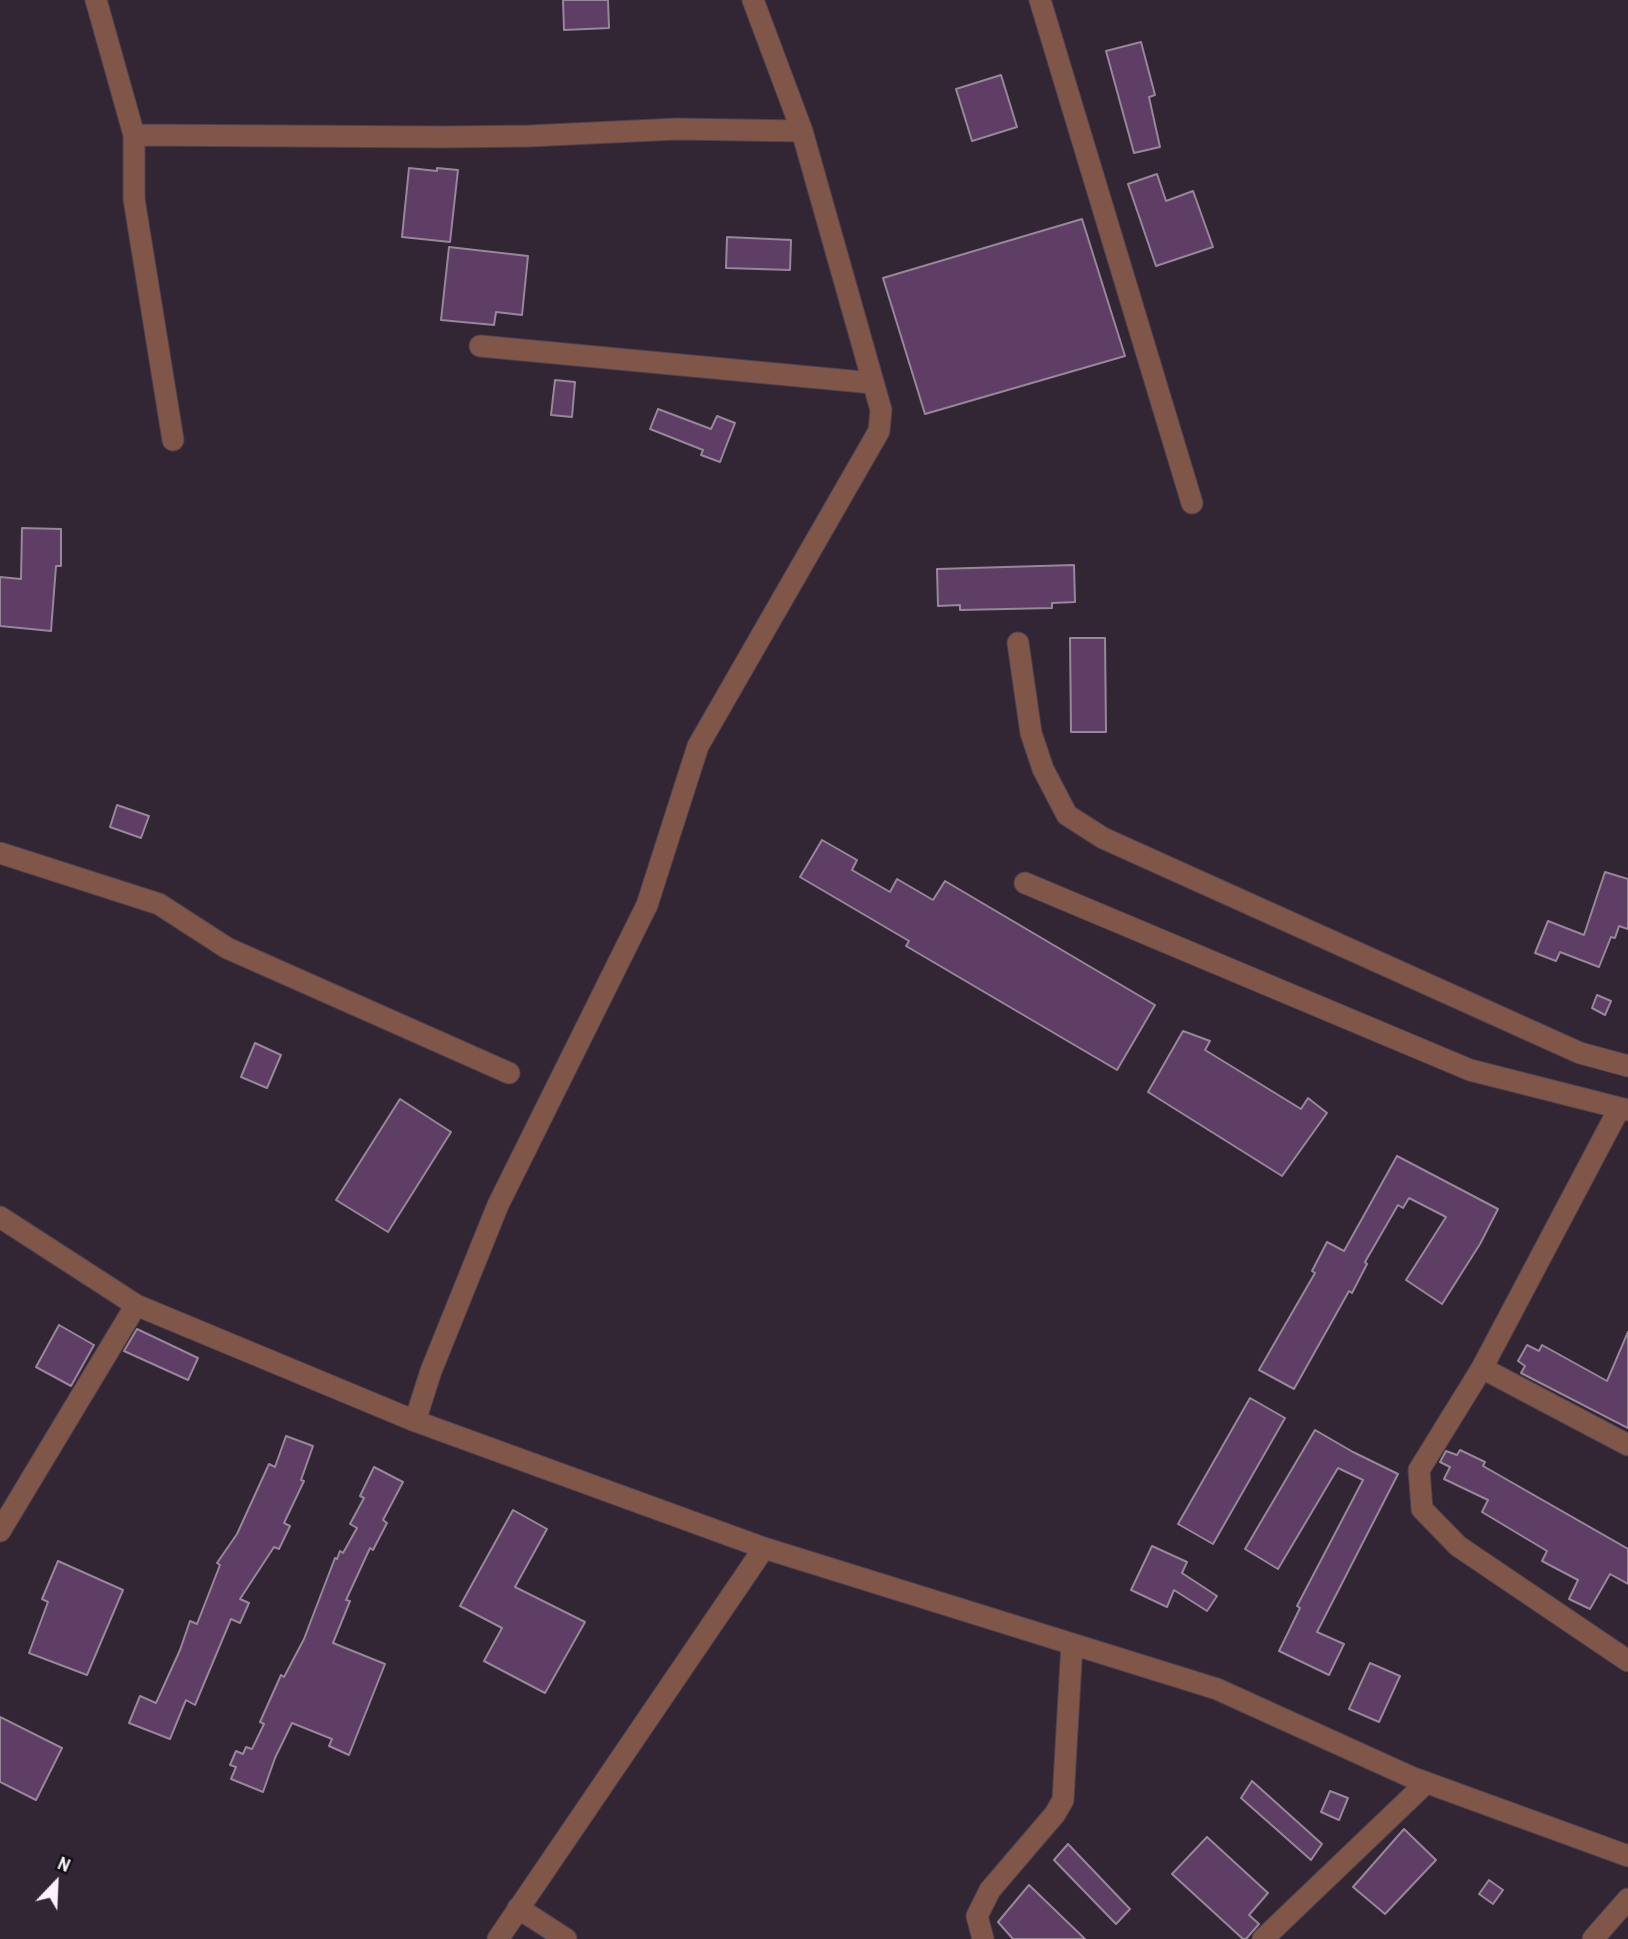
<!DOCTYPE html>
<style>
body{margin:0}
#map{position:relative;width:1628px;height:1939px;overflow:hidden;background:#322534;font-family:"Archivo Narrow",sans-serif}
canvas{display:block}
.north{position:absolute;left:21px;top:1848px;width:70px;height:70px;-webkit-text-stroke:5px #161117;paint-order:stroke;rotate:23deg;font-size:19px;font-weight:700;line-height:28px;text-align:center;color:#faf2fc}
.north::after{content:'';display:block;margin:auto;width:24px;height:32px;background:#faf2fc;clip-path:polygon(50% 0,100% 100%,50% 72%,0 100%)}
</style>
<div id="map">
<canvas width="1628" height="1939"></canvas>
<div class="north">N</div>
</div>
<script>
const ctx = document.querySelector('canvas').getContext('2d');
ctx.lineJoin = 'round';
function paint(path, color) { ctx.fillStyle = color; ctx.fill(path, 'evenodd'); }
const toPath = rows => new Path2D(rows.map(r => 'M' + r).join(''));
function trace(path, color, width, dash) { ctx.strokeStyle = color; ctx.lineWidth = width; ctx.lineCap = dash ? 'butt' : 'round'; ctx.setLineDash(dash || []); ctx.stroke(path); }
const building = toPath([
 [563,0,608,0,609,28,564,30,563,0],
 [1141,42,1155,95,1149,97,1160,147,1134,153,1106,51,1141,42],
 [1001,75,1017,127,972,141,956,89,1001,75],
 [409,168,437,171,437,168,458,170,450,242,402,237,409,168],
 [1157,174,1166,201,1193,191,1213,247,1156,266,1128,184,1157,174],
 [1082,219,1125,356,925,414,883,278,1082,219],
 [727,237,791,240,790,270,726,268,727,237],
 [449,247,528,256,522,315,496,312,494,325,441,320,449,247],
 [555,380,575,382,572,417,551,415,555,380],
 [658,409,711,429,717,416,735,423,720,462,701,455,703,450,650,429,658,409],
 [22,528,61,529,61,566,56,566,51,631,0,626,0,577,21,579,22,528],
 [1074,565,1075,602,1052,603,1052,608,960,610,960,605,938,606,937,569,1074,565],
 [1070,638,1105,638,1106,732,1071,732,1070,638],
 [117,805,149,816,141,838,110,827,117,805],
 [822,840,857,860,852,870,890,892,897,879,933,900,945,881,1155,1005,1117,1070,906,946,909,941,800,877,822,840],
 [1605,872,1628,879,1628,929,1619,926,1615,938,1611,937,1599,967,1560,952,1556,961,1535,953,1548,921,1584,935,1605,872],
 [1597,995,1611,1001,1605,1015,1592,1008,1597,995],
 [1183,1031,1210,1041,1205,1050,1301,1109,1308,1098,1327,1113,1282,1176,1148,1092,1183,1031],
 [255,1043,281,1055,267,1088,241,1077,255,1043],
 [400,1099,451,1132,388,1232,336,1200,400,1099],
 [1397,1156,1498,1209,1480,1244,1442,1304,1406,1280,1446,1217,1409,1198,1403,1208,1398,1205,1365,1262,1367,1264,1352,1293,1349,1291,1294,1389,1259,1370,1315,1273,1312,1271,1327,1242,1344,1251,1397,1156],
 [59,1325,94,1345,71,1386,36,1367,59,1325],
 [137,1329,198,1358,188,1380,124,1351,137,1329],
 [1628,1332,1628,1428,1521,1373,1525,1366,1518,1361,1527,1345,1539,1351,1542,1345,1607,1381,1628,1332],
 [1250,1398,1285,1418,1213,1544,1178,1524,1250,1398],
 [1315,1430,1353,1452,1398,1474,1317,1632,1344,1644,1329,1675,1279,1651,1300,1608,1297,1606,1363,1480,1338,1468,1278,1569,1245,1549,1315,1430],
 [286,1436,313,1446,301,1480,304,1481,284,1523,290,1526,279,1549,274,1547,240,1599,249,1603,240,1623,231,1619,195,1705,186,1700,170,1739,129,1723,140,1696,156,1703,180,1650,190,1621,197,1624,220,1565,217,1563,237,1534,269,1464,275,1467,286,1436],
 [1460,1450,1485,1462,1483,1466,1628,1549,1628,1584,1610,1574,1590,1609,1569,1599,1578,1580,1542,1561,1547,1551,1482,1512,1488,1500,1444,1479,1450,1467,1440,1462,1446,1451,1457,1455,1460,1450],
 [374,1467,403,1482,383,1520,387,1523,373,1550,370,1548,346,1600,350,1601,333,1643,385,1664,349,1755,329,1746,332,1739,292,1723,275,1758,263,1792,231,1779,236,1767,230,1765,236,1751,243,1754,246,1747,252,1749,264,1724,260,1722,281,1675,284,1677,304,1639,335,1558,337,1559,340,1551,343,1553,357,1528,350,1524,364,1498,360,1496,374,1467],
 [513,1510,547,1529,515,1587,585,1622,545,1693,484,1661,502,1628,460,1606,513,1510],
 [1152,1546,1187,1562,1182,1573,1217,1596,1207,1611,1174,1590,1167,1607,1131,1590,1152,1546],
 [58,1561,123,1590,87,1675,29,1653,48,1602,42,1599,58,1561],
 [1370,1663,1400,1676,1379,1722,1349,1709,1370,1663],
 [0,1717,62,1748,36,1800,0,1782,0,1717],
 [1252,1781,1322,1844,1311,1860,1241,1798,1252,1781],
 [1330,1791,1348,1798,1339,1820,1321,1812,1330,1791],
 [1404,1829,1436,1860,1385,1914,1353,1887,1404,1829],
 [1207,1837,1268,1893,1249,1915,1259,1924,1246,1939,1243,1939,1172,1874,1207,1837],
 [1068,1844,1130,1909,1116,1924,1054,1860,1068,1844],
 [1489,1880,1503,1890,1493,1904,1479,1894,1489,1880],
 [1029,1885,1085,1939,1013,1939,998,1922,1029,1885]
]);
const minor = toPath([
 [96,0,134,135,134,199,173,440],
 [1040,0,1192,503],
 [134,135,444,137,529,136,677,129,802,131],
 [480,346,873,383],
 [1018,643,1031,733,1043,769,1067,815,1103,838,1580,1053,1628,1066],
 [0,853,159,904,227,948,509,1073],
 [1025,883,1470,1070,1628,1110],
 [1619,1109,1482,1368,1419,1470,1422,1509,1458,1546,1628,1661],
 [0,1217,136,1305,415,1421,764,1548,1217,1689,1411,1777,1628,1856],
 [1482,1368,1628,1445],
 [415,1421,431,1371,498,1205,647,905,698,746,879,431,881,410,802,131,753,0],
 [0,1531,136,1305],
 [518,1908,566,1939],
 [498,1939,764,1548],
 [983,1939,977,1916,990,1890,1055,1814,1063,1800,1072,1644],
 [1263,1939,1426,1783],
 [1593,1939,1628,1899]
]);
paint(building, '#5e3e64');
trace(building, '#968799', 2);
trace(minor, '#4e4250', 23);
trace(minor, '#805649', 21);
</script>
